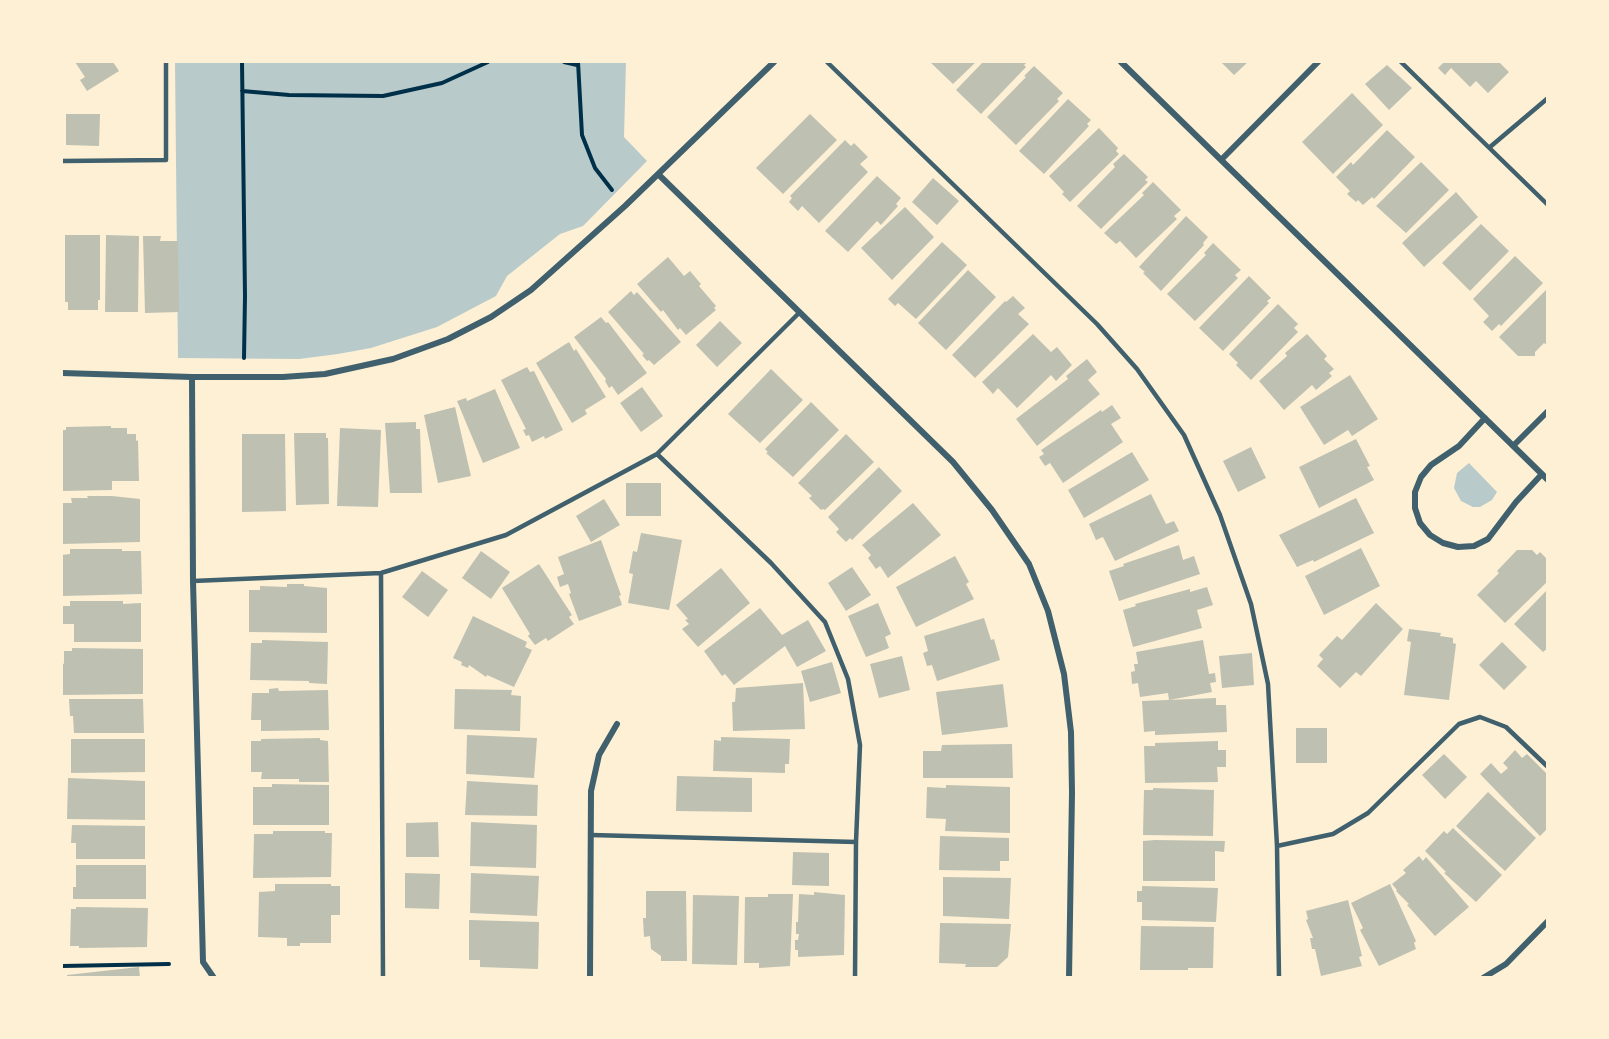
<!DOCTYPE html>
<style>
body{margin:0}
#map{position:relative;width:1609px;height:1039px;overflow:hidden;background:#fdf0d5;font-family:"Crimson Pro",serif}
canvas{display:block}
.frame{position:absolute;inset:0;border:63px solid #fdf0d5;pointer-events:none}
</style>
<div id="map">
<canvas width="1609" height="1039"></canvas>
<div class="frame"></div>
</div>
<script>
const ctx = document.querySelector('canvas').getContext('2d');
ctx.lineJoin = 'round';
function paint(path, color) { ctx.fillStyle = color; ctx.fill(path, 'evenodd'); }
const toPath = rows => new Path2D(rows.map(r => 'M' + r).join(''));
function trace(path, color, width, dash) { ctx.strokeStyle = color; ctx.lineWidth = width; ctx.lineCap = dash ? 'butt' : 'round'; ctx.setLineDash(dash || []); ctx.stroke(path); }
const green = toPath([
 [175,62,626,62,624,137,647,161,583,226,560,234,507,276,496,296,437,327,371,348,338,354,299,359,178,358],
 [1469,463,1497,492,1492,500,1480,507,1473,507,1461,501,1454,488,1457,473]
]);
const building = toPath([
 [75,62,113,62,119,71,87,91,80,80,85,77],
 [930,62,976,62,953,84],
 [983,62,1027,62,1024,65,1026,67,981,114,956,90],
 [1221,62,1248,62,1234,75],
 [1444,62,1499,62,1509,72,1488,93,1476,81,1470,87,1451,68,1445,75,1438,68],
 [1387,65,1412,88,1389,110,1365,84],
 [1034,66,1063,93,1057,99,1059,101,1016,145,987,117,1026,77,1024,76],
 [1352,93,1383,125,1333,174,1302,142],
 [1068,99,1091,120,1087,124,1089,126,1044,174,1019,151],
 [66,114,100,114,99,146,66,145],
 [810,114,837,140,783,194,756,168],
 [1099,128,1118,148,1116,151,1119,154,1070,202,1062,194,1064,192,1049,176],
 [1387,130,1415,157,1374,199,1372,197,1363,205,1358,200,1356,202,1347,194,1350,191,1336,177,1351,162,1353,165],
 [845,140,851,146,854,143,868,157,860,164,868,172,819,223,802,206,798,211,789,202,792,198,790,196],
 [1124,154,1148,177,1145,180,1148,182,1101,229,1077,206,1115,167,1113,164],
 [1421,162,1449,190,1406,233,1376,206],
 [877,176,901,198,896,204,898,206,881,225,877,221,848,252,825,231],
 [933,178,959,201,937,225,912,202],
 [1153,182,1181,210,1174,216,1177,219,1136,258,1120,241,1116,244,1104,233,1144,195,1142,193],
 [1456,192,1478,217,1424,267,1402,243],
 [905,207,934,237,892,280,861,248],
 [1186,216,1208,237,1203,243,1204,245,1161,291,1143,273,1145,272,1139,267],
 [1481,224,1509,251,1470,291,1442,263],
 [65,235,100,235,100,300,98,300,98,310,68,310,68,302,65,302],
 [106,235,139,236,138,312,105,312],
 [143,236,161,236,160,241,178,241,179,312,145,313],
 [942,242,967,265,916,319,898,303,895,306,888,299],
 [1213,243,1241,270,1235,275,1238,278,1195,321,1167,294,1206,255,1204,253],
 [1515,256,1543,283,1501,326,1499,324,1492,331,1483,322,1489,316,1473,299],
 [668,257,684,276,690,271,701,284,699,286,716,306,714,308,716,310,686,335,680,328,678,330,663,310,661,312,637,284],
 [968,270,996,297,946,350,918,323],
 [1249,276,1271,298,1267,301,1269,303,1223,351,1199,328],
 [1548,288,1548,346,1544,343,1535,352,1535,356,1518,356,1499,337],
 [631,291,634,295,637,292,681,342,654,365,649,360,647,361,642,355,644,354,608,312],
 [1013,296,1025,308,1018,314,1029,324,975,378,952,355,1005,301,1006,302],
 [1278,304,1298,324,1294,328,1298,332,1251,380,1236,365,1238,363,1229,354],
 [601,317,606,323,608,322,647,373,618,395,612,386,609,388,605,381,606,379,574,337],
 [720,321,742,343,717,367,696,345],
 [1033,334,1051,352,1057,347,1072,365,1056,381,1051,375,1017,408,998,388,993,394,982,382],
 [1307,334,1327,356,1324,359,1334,369,1329,373,1332,376,1316,390,1312,385,1284,410,1259,381,1287,356,1285,353],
 [569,342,574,351,576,349,606,397,585,410,587,414,572,423,536,363],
 [1087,359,1097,372,1088,380,1100,394,1037,446,1016,419,1068,379,1066,376],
 [527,367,530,372,534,371,563,430,545,439,544,436,532,442,529,435,526,436,523,430,526,429,501,380],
 [771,369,803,400,760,443,728,414],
 [1350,375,1378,419,1352,436,1348,430,1324,445,1300,407],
 [642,387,663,416,641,432,620,403],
 [495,389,520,448,483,463,457,401,466,398,467,401],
 [811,402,839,430,793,477,766,453,768,452,765,449],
 [1112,405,1121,418,1111,424,1123,442,1063,483,1050,463,1045,466,1039,457,1044,454,1041,450,1101,410,1102,412],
 [455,407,471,476,438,483,424,415],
 [416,422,416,429,420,429,422,493,390,493,385,423],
 [111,426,111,428,127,428,127,434,136,434,136,441,138,440,139,481,112,481,112,490,62,491,62,430,66,430,66,427],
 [340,428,381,430,378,507,337,506],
 [294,433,326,433,326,438,328,438,329,504,296,505],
 [242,434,285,434,286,511,242,512],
 [846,434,874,462,825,510,823,509,821,510,809,498,812,496,798,483],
 [1356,439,1370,466,1367,467,1374,480,1319,508,1299,467],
 [1251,447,1266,478,1238,492,1223,461],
 [1132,452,1149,480,1084,518,1068,490],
 [879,467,902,491,852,540,850,538,846,542,836,532,839,529,828,517],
 [626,483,661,483,661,516,626,516],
 [1151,494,1166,524,1174,521,1179,531,1115,561,1103,537,1096,540,1089,524],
 [87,496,112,496,140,499,140,542,62,544,62,503,72,503,71,498,88,498],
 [1356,498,1374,533,1314,562,1313,560,1297,567,1279,535],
 [604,499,620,525,591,542,576,516],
 [913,503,941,535,888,578,880,566,876,569,868,558,871,555,862,545],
 [641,533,682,540,669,610,628,603,633,574,629,573,633,551,637,552],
 [601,540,621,595,619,596,622,605,579,621,569,594,571,593,568,584,560,587,557,577,564,574,558,557],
 [1179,545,1183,560,1194,556,1200,574,1119,601,1109,571,1124,566,1123,564],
 [1361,548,1380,586,1324,615,1305,576],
 [70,549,122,549,122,551,141,551,142,594,62,596,62,555,70,554],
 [1517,550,1532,550,1537,555,1540,552,1548,560,1548,581,1505,623,1477,595,1499,573,1497,571],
 [481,551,510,572,491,599,462,578],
 [955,556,969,582,966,584,974,599,916,627,896,587],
 [539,564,572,615,569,617,574,624,548,641,546,638,535,645,528,636,530,634,502,588],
 [852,567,871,595,846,611,828,583],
 [721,568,750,603,698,647,682,629,689,624,685,620,688,619,676,605],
 [422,571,448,590,428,617,402,597],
 [287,584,304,584,304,586,327,588,327,633,249,632,249,590,260,590,260,586,287,587],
 [1207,587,1213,605,1197,610,1202,628,1133,647,1123,610,1136,606,1135,604,1190,589,1190,592],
 [1548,589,1548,648,1543,652,1514,624],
 [70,601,123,601,123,604,141,603,141,642,74,642,74,624,63,624,63,606,70,606],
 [878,603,891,634,885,637,889,648,866,657,848,616],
 [1376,603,1403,629,1361,676,1356,672,1340,688,1317,666,1323,659,1319,655,1337,636,1342,640],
 [760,608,782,635,808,620,826,651,797,667,785,646,734,685,725,674,722,676,704,651],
 [473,616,527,642,525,647,532,650,514,687,487,675,486,677,469,665,468,668,461,665,462,662,453,658],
 [984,618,991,640,994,639,1000,660,937,681,932,665,927,666,923,653,928,651,924,636],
 [1409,629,1441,633,1440,636,1453,638,1453,643,1456,644,1449,700,1404,695,1411,642,1407,641],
 [262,640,328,642,327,684,309,683,309,681,250,680,251,643,262,643],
 [1203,640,1209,674,1215,673,1216,682,1210,683,1212,692,1169,700,1168,693,1140,697,1138,683,1132,684,1131,672,1135,671,1134,664,1138,664,1136,652],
 [1502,642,1527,667,1504,690,1479,665],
 [72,648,143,649,143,694,62,695,62,663,64,664,64,651,72,651],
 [1252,653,1254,685,1222,688,1219,656],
 [902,656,910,690,879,698,870,664],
 [832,662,841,693,810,702,801,671],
 [803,683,805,729,733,731,732,702,735,702,736,688],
 [1003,684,1008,727,942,735,936,692],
 [278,688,279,691,328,690,329,730,261,731,261,720,251,720,252,693,269,693,269,689],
 [455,689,512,690,511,695,521,696,520,731,454,729],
 [1216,698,1216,705,1226,705,1227,732,1155,735,1155,731,1144,732,1142,701],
 [69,699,143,699,144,733,74,733,73,716,70,716],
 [1296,728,1327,728,1327,763,1296,763],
 [467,735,537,738,534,778,466,774],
 [721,737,790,739,789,764,785,764,785,773,713,771,714,740,721,741],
 [320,738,320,740,328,741,329,782,299,782,299,779,261,779,262,772,251,772,251,741,261,741,261,739],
 [71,739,145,739,145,772,71,773],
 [1218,741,1218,750,1226,750,1226,767,1217,767,1218,782,1145,783,1144,746,1155,746,1155,743],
 [1012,744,1013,778,923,778,923,751,941,751,942,745],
 [1515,750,1522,758,1527,754,1548,775,1548,828,1540,836,1480,774,1491,763,1501,774,1508,768,1503,763],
 [1444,754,1467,777,1445,799,1422,775],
 [677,776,752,778,752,812,676,811],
 [68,778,145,781,145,820,67,819],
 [467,781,538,785,537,816,465,815],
 [272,784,329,785,329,825,253,825,253,787,272,787],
 [946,785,1010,787,1010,833,945,831,946,819,926,818,927,787,946,788],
 [1153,788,1214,790,1213,836,1143,835,1144,790,1153,790],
 [1488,792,1536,838,1505,871,1456,826],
 [438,822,439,857,406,857,406,823],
 [471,822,537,825,536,868,470,866],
 [72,825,145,826,145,859,76,859,76,843,71,843],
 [1453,828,1502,875,1476,902,1444,873,1446,872,1425,851,1444,831,1447,834],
 [273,831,325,831,325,833,332,833,331,877,253,878,254,834,273,834],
 [940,836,1009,838,1009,861,1000,861,1000,871,939,870],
 [1155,840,1225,841,1224,852,1215,851,1215,881,1143,881,1143,841],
 [793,852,829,853,829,886,792,885],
 [1419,856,1423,861,1426,857,1469,907,1435,936,1407,905,1409,904,1396,891,1397,890,1392,884,1406,873,1403,870],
 [76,865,146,865,146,899,73,899,73,887,76,887],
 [405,873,440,874,439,909,405,908],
 [471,873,539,876,537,916,470,913],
 [943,877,1011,878,1009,919,943,916],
 [275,884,331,884,331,886,340,886,340,915,331,915,331,943,300,943,300,946,287,946,287,938,258,937,259,892,275,891],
 [1390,884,1416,941,1414,943,1416,949,1379,966,1360,930,1363,928,1351,903],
 [1142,886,1218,888,1216,922,1142,920,1142,902,1137,902,1137,891,1142,891],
 [646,891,686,891,687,961,661,961,661,956,651,949,650,936,644,937,643,918,646,918],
 [814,892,845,895,844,955,798,957,798,950,795,950,795,940,798,940,799,934,796,934,796,922,798,922,799,894,814,895],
 [768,894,793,894,790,966,759,968,759,963,744,963,745,897,768,897],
 [693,895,739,896,737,965,692,964],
 [1348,900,1362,956,1359,957,1362,966,1321,976,1315,949,1312,949,1310,938,1313,938,1306,920,1308,919,1306,911],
 [76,907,148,908,147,947,79,948,79,946,70,946,71,909,76,909],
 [469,920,539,922,538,969,480,967,480,960,469,960],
 [940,923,1011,924,1008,957,997,967,965,967,966,964,939,963],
 [1141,926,1214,927,1213,968,1188,968,1188,970,1140,970],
 [139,967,140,978,67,978,67,975]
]);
const path = toPath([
 [242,62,245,296,244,358],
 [564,62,577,65],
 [578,62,582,135,595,168,612,190],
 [242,91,289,95,383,96,442,83,488,62],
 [62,966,169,964]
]);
const service = toPath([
 [827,62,1097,324,1137,369,1184,435,1220,515,1251,604,1268,684,1277,846,1279,978],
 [1401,62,1548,205],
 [1490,147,1548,98],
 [62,161,166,160,166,62],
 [657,454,771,563,825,622,848,679,860,745,856,842,855,978],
 [381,573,383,978],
 [193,581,381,573,506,535,657,454,800,312],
 [591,835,856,842],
 [1277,846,1333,834,1368,813,1459,724,1480,717,1506,727,1548,767]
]);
const minor = toPath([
 [1121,62,1548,480],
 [1222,159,1318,62],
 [658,174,953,462,992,510,1029,564,1048,611,1064,674,1071,732,1072,793,1069,978],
 [62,373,192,377,283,377,325,374,393,359,448,339,491,317,531,290,625,206,774,62],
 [192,377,193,581,203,962,214,978],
 [1485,418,1459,446,1431,465,1421,477,1415,492,1415,508,1420,523,1430,535,1443,543,1458,547,1474,546,1488,539,1516,502,1542,474],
 [1513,446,1548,411],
 [590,978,591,791,599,755,617,724],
 [1483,978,1506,964,1548,921]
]);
paint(green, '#b9caca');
paint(building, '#bec0b2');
trace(path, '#003049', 4);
trace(service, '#3f606c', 4.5);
trace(minor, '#3f606c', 6);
</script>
